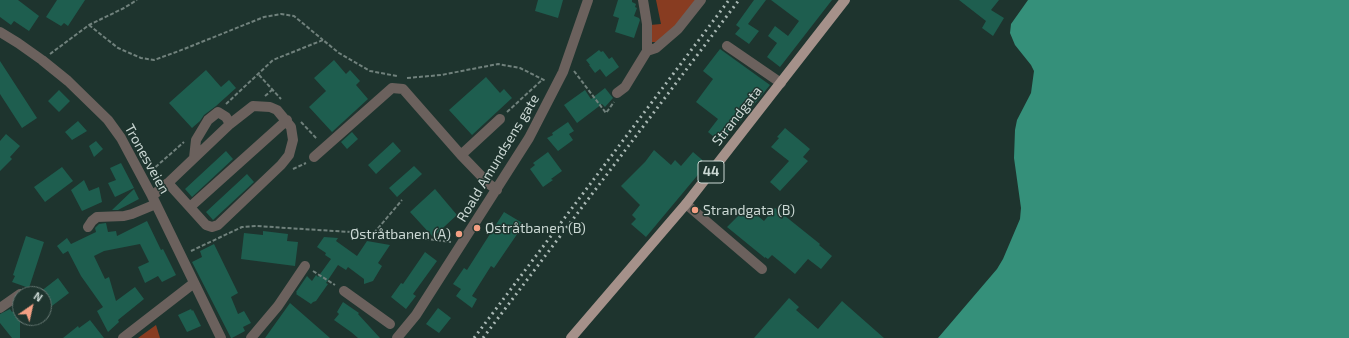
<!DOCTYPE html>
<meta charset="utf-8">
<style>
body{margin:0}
#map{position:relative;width:1349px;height:338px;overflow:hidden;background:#1e342e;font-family:"Exo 2",sans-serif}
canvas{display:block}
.north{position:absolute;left:12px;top:286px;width:40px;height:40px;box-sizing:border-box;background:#1e342e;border:1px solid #637570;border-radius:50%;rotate:34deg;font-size:11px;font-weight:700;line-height:16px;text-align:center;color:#cad7d3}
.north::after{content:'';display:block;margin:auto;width:14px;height:18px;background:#f39f83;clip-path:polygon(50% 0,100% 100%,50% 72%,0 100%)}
</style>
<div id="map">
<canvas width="1349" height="338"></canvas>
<div class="north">N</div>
</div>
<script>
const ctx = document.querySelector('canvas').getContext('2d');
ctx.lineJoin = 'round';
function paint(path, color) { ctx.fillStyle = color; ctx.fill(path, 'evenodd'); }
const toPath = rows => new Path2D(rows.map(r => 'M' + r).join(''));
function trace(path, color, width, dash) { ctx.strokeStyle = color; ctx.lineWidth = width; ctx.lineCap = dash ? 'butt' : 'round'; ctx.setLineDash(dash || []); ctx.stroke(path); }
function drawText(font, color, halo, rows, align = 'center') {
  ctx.font = font + ' "Exo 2",sans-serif'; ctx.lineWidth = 3; ctx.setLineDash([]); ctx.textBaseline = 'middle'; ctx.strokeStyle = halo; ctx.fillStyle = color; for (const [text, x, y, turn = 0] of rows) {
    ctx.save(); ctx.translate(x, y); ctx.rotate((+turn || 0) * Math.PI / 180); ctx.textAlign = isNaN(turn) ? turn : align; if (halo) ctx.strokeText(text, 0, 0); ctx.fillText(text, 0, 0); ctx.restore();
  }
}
const green = toPath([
 [656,0,698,0,675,26,658,42,651,42,650,25,661,24],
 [156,325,160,338,138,338]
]);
const water = toPath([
 [1028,0,1349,0,1349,338,938,338,997,269,1003,259,1020,219,1021,208,1014,158,1015,130,1017,120,1031,93,1034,71,1031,65,1015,45,1010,33,1011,24]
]);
const building = toPath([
 [0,0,18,0,39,16,29,31,14,21,11,25,0,17],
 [57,0,85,0,68,26,64,23,61,26,46,17],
 [538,0,563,0,558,18,535,11],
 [618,0,632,0,632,2,636,4,635,7,637,8,634,16,639,18,640,20,634,38,615,32,619,18,613,16],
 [754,0,766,0,748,24,759,31,749,44,735,34,740,28,736,25],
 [771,0,832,0,780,67,767,57,777,43,768,36,775,26,788,36,799,21],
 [959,0,999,0,991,10,1004,18,993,36,982,28,986,21],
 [720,49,770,85,740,122,738,121,720,142,708,132,718,119,696,102,713,79,703,71],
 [599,50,601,52,603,51,609,59,612,57,619,67,606,77,600,69,595,73,589,65,590,65,586,60],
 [334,60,346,74,350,70,360,81,356,85,368,99,332,132,309,107,326,91,314,78],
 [0,61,37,118,22,128,0,94],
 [206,70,221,87,229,80,236,88,216,106,204,115,200,121,192,128,169,103],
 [486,77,500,93,504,89,512,98,472,135,449,110],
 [605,88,613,98,605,107,602,104,577,123,564,105,585,90,591,99],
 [59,90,70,101,59,112,48,101],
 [78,121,87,131,72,140,65,132],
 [568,122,574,131,569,134,573,140,558,151,547,138,553,135,552,133],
 [785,128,810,149,803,157,808,161,780,191,770,182,789,161,771,147,779,138,777,137],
 [352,132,358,139,347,149,341,142],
 [6,134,20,146,10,157,12,159,0,171,0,141],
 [96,141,103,149,94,157,89,146],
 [393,142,401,151,376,174,368,165],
 [654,150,671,165,675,160,681,166,693,152,707,164,646,237,631,224,636,219,632,215,640,205,621,186,645,162],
 [226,151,233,159,192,197,185,189],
 [548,152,562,171,551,179,553,180,543,187,530,169,535,165,533,163],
 [121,163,134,188,115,197,108,183,116,180,110,168],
 [414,166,422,174,397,197,389,188],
 [62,167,73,181,45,202,34,187],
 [247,174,254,182,213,220,206,212],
 [84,180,89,191,99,187,102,202,82,211,71,190],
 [134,189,139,199,118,210,112,210],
 [435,189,457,215,433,237,410,212],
 [775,208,820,244,819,245,832,256,821,269,808,259,795,274,772,255,768,259,765,257,765,258,727,227,742,212,749,217,753,212,764,221],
 [504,212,524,224,494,268,491,266,472,296,477,299,472,308,456,296,461,289,453,284,464,268,467,270],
 [147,221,161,250,163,249,176,275,162,282,158,276,145,283,138,267,149,262,140,244,104,251,94,256,105,279,109,277,116,301,135,287,144,299,118,320,119,322,108,332,97,311,103,307,81,276,68,251,63,254,57,246,67,238,71,244,96,232,95,228,99,224,106,223,108,232,116,231,117,236],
 [263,231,288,234,287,241,298,242,295,266,241,259,244,233,263,235],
 [26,236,44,242,29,288,12,282,15,276,13,275],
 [324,237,338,238,336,241,357,256,367,241,390,245,378,263,382,266,373,281,364,284,364,279,348,267,346,270,338,265,326,283,328,284,316,301,313,302,311,304,296,294,297,293,296,292,307,276,312,281,316,275,318,277,331,259,325,255,326,253,317,247],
 [214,244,238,293,231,297,238,314,244,311,251,323,243,327,245,331,232,338,231,338,192,262,202,257,200,251],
 [425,252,437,261,413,294,416,296,406,309,391,297,401,283,403,284],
 [58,278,69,293,44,312,44,293,40,292],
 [789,298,799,307,796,310,818,329,842,301,884,338,754,338],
 [343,302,359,313,358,314,380,338,358,338,351,332,334,320,339,314,337,312],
 [290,303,330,338,265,338],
 [20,307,20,338,12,338,0,323,0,314,10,309,12,312],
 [438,308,451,318,439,333,426,324],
 [191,309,192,311,193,310,201,326,187,332,178,315],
 [90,320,104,338,63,338,78,326,79,328]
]);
const path = toPath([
 [89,25,118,48,141,58,154,60,179,51,264,17,281,14,294,16,323,40],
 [50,54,89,25,124,8,137,0],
 [574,71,606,113,614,102],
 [259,75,281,99],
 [407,78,441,75,498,64,520,68,546,81],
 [265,96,272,90],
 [226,104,273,60,323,40,339,53,370,71,397,76],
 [507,112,543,79],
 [301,122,317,139],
 [293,169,306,163],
 [151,171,184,142],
 [374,233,402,200],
 [191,251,242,227,256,226,397,235,451,242],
 [313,271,335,285]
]);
const minor = toPath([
 [0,32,18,43,42,60,68,81,108,120,121,138,152,196,221,338],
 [727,46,781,83],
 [647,51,656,48,678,29,701,0],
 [617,93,625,87,647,51,647,24,643,0],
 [461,155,500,119],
 [314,157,392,88,403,89,461,155,489,184,497,190],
 [194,158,196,140,208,120,218,112,226,117,230,124],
 [152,196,168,183,230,124,253,106,270,107,277,110,291,127,293,140,289,155,281,165,218,225,212,227,206,225,168,183],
 [686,204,762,269],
 [190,207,287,120],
 [88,227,92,221,97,217,124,216,132,214,156,204],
 [344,291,390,324],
 [0,308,20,294],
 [123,338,194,283],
 [251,338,278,306,305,266],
 [397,338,416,315,529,138,563,72,588,0]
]);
const major = toPath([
 [571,338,686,204,845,0]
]);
const rail = toPath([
 [474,338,729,0],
 [483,338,739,0]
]);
const markers = [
 [695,210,4,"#f39f83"],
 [477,228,4,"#f39f83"],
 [459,234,4,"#f39f83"]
];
const shields = [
 [711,172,26]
];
const shieldNames = [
 ["44",711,172]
];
const streetNames = [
 ["Strandgata",737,116,-52],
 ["Roald Amundsens gate",498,158,-59],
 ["Tronesveien",147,159,61]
];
const poiNames = [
 ["Strandgata (B)",703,210],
 ["Østråtbanen (B)",485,228],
 ["Østråtbanen (A)",451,234,"right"]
];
paint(green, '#883c21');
paint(water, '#35907a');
paint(building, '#1e5e4f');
trace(path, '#70817c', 2, [4, 2]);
trace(minor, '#6b615d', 10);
trace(major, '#a5918a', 10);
trace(rail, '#aab9b5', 3, [2, 4]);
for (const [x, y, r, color] of markers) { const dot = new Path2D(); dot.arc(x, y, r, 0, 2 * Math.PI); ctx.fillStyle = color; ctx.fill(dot); trace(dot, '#1e342e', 1.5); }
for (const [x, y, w] of shields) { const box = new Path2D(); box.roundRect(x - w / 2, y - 11, w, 22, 3); ctx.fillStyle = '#1e342e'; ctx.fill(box); trace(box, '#cad7d3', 1); }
drawText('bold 13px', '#cad7d3', null, shieldNames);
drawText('14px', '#cad7d3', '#1e342e', streetNames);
drawText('14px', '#cad7d3', '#1e342e', poiNames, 'left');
</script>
